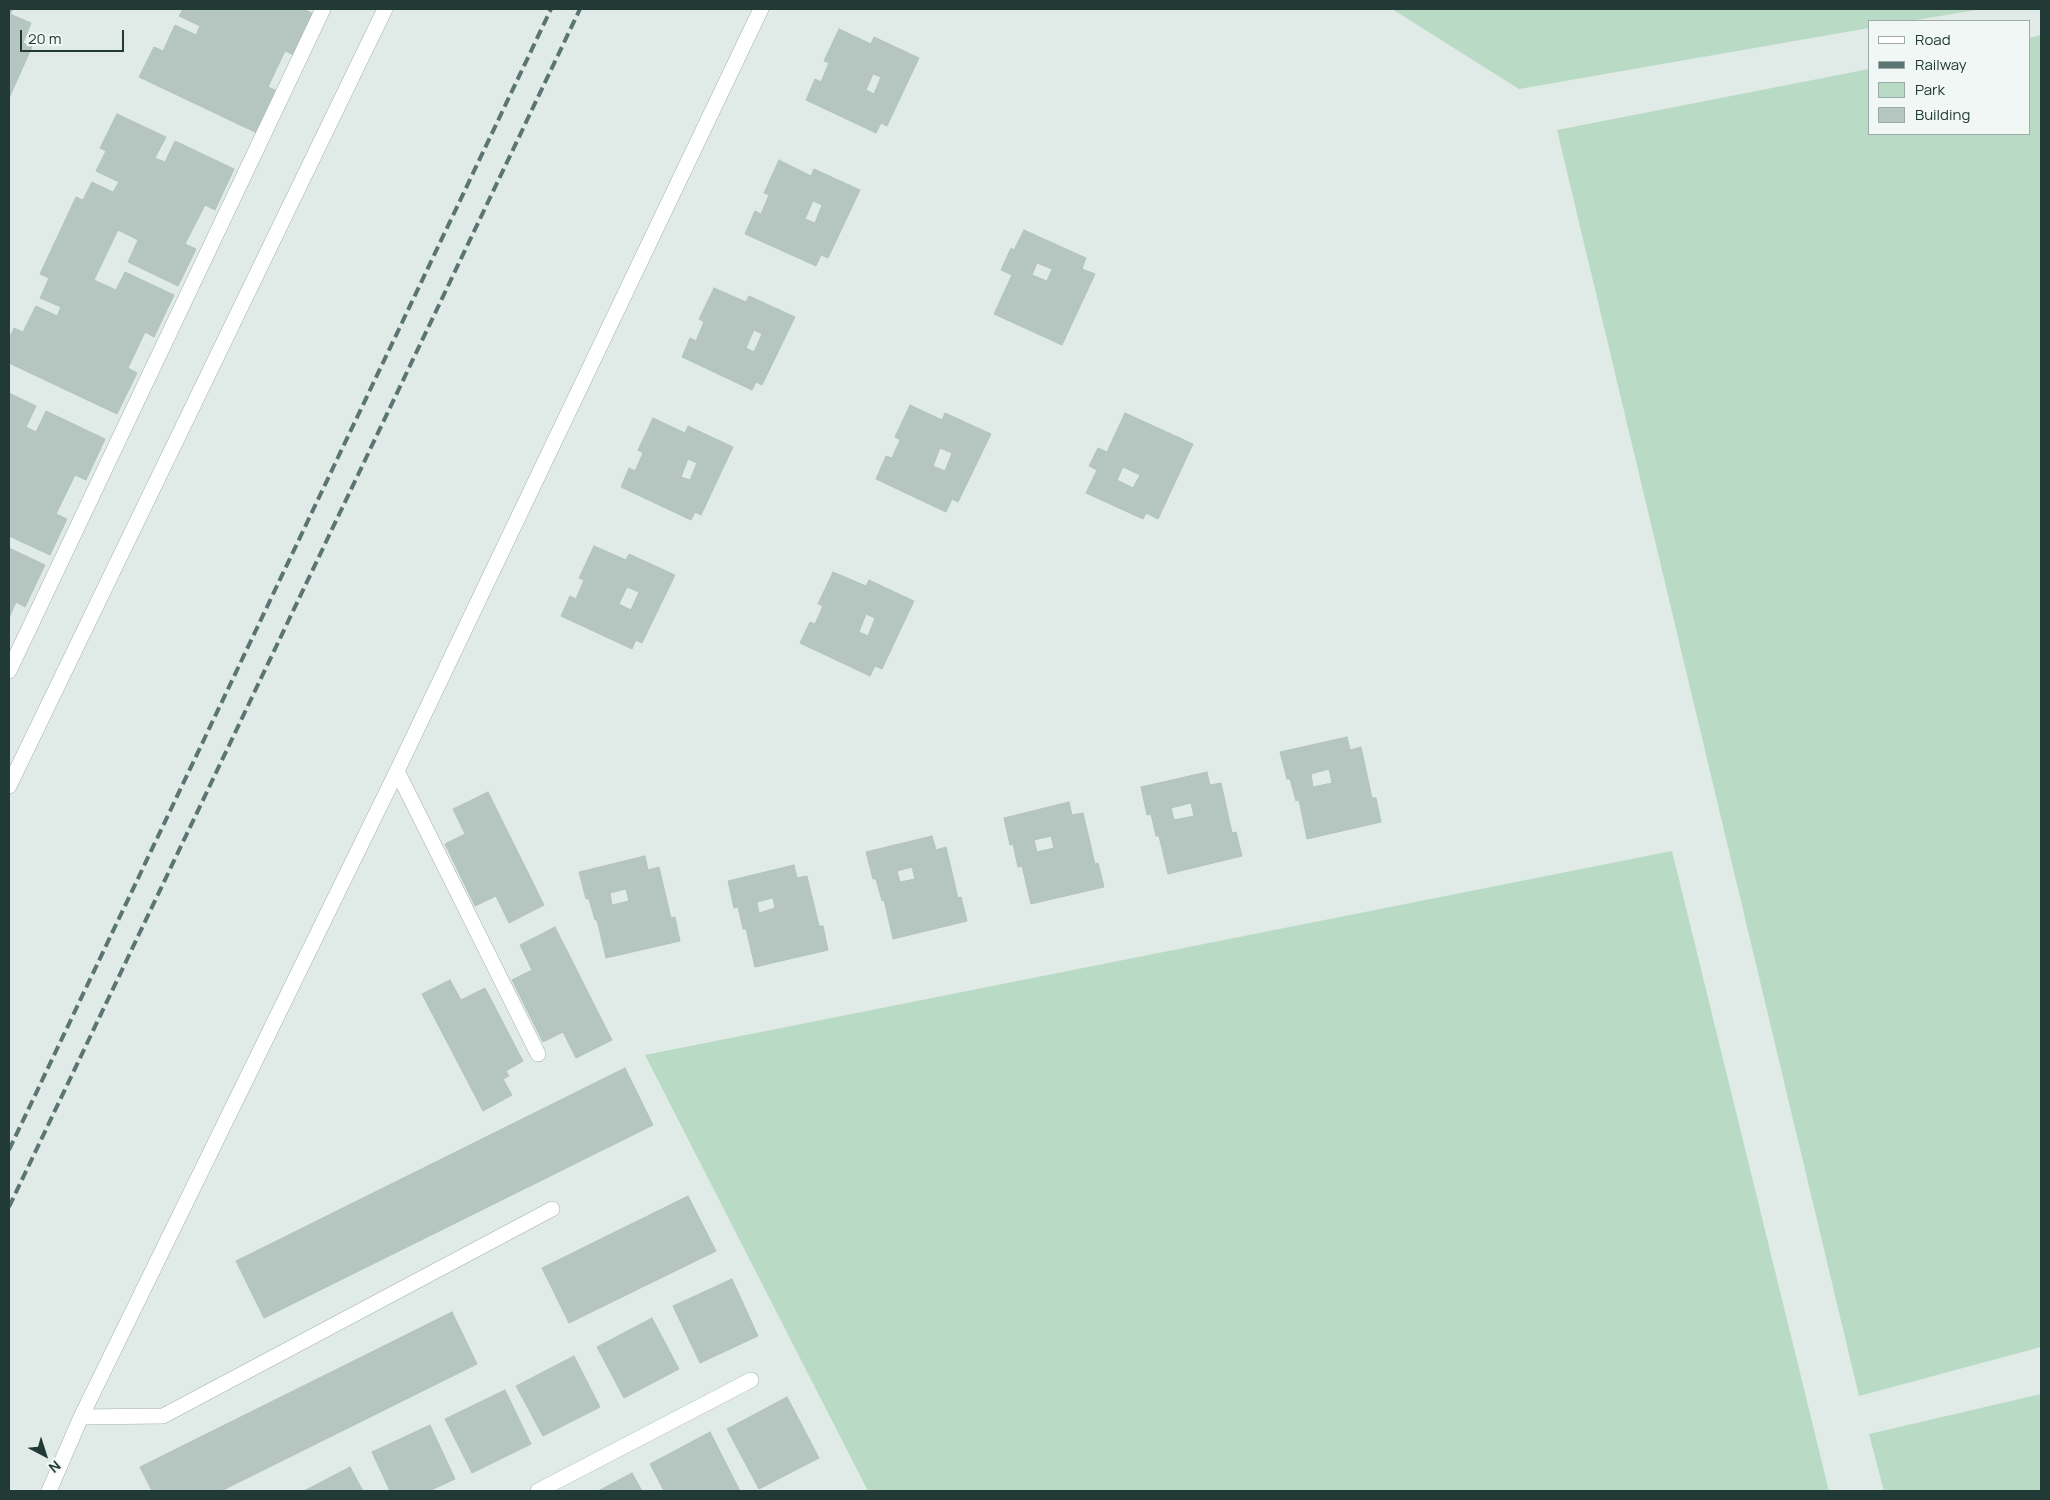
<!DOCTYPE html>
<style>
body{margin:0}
#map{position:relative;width:2050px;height:1500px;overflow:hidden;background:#e0eae7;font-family:Manrope,sans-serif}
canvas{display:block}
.frame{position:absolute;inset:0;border:10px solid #213a36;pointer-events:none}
.legend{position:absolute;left:1868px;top:20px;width:162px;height:115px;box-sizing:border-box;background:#f0f7f4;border:1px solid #9daba8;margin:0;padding:6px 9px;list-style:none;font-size:15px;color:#213a36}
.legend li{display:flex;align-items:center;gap:10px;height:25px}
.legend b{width:25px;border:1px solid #9daba8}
.north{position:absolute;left:20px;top:1430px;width:50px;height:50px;-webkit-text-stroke:4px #f0f7f4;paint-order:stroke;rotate:140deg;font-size:14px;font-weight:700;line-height:20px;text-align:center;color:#213a36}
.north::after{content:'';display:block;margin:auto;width:18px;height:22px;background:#213a36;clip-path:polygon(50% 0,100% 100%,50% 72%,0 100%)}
.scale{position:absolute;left:20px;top:30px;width:104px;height:22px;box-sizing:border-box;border:2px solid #213a36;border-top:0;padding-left:6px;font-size:15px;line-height:18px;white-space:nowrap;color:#213a36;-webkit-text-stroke:4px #f0f7f4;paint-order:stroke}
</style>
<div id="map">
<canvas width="2050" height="1500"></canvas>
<div class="frame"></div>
<ul class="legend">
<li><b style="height:6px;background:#fff"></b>Road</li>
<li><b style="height:6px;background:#5b7572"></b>Railway</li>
<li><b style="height:14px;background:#b9dbc6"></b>Park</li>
<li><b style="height:14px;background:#b5c5c0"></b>Building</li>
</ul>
<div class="north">N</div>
<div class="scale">20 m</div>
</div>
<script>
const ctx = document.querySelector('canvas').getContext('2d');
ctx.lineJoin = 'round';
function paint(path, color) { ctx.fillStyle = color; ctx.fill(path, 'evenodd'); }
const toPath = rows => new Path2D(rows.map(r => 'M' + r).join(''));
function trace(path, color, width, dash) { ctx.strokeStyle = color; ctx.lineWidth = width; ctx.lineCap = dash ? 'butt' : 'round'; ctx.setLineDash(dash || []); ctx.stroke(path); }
const green = toPath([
 [1392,9,1982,9,1910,21,1869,21,1869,28,1519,89],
 [2041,35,2041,1347,1859,1396,1557,130,1869,69,1869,134,2029,134,2029,38],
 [1672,851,1829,1491,868,1491,645,1055],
 [2041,1394,2041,1491,1884,1491,1869,1434]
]);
const building = toPath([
 [9,9,13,9,10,14,31,23,23,43,32,47,9,98,9,9],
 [183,9,303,9,314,14,294,55,285,51,268,87,277,91,257,133,139,77,154,47,163,51,175,25,196,35,200,26,179,16,183,9],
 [839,29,871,44,874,37,919,58,887,126,881,123,876,133,806,100,815,79,821,82,829,63,824,61,839,29],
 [873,74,881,77,874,94,866,90,873,74],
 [117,114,166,137,155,158,165,162,175,141,234,169,215,210,205,205,185,244,196,249,178,286,128,262,138,240,118,230,94,280,116,290,125,272,174,295,154,337,145,332,128,368,137,373,117,414,9,363,9,339,14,328,23,332,36,306,57,316,61,307,40,298,49,278,40,274,76,197,83,200,92,182,113,192,119,182,96,171,106,151,100,148,117,114],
 [779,160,811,176,814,169,860,190,828,258,821,255,816,266,745,234,755,211,761,214,769,195,764,193,779,160],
 [813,201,822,205,815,223,805,219,813,201],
 [1024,230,1086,258,1082,269,1095,274,1062,345,994,314,1012,275,1001,270,1011,248,1014,250,1024,230],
 [1037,263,1052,269,1047,281,1032,275,1037,263],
 [714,288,746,302,749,296,795,317,762,385,756,382,752,390,682,357,690,338,696,341,704,322,699,319,714,288],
 [754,330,762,334,754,352,746,348,754,330],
 [9,393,36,406,26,427,36,432,46,411,105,439,86,480,75,475,56,514,67,519,50,555,9,536,9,393],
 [910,405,942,420,945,413,991,434,958,502,952,499,946,512,876,479,886,456,892,458,900,440,895,437,910,405],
 [940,448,952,453,945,471,933,466,940,448],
 [1125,413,1193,444,1158,519,1146,513,1143,519,1086,493,1097,470,1089,466,1098,448,1107,452,1125,413],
 [1123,467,1140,475,1133,488,1117,480,1123,467],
 [653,418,685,433,688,426,733,447,701,515,695,512,691,520,621,487,629,468,635,471,643,453,638,450,653,418],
 [688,459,697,463,690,480,681,477,688,459],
 [594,546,626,560,629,554,675,575,642,643,636,640,632,649,561,616,570,596,576,599,584,580,579,578,594,546],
 [627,587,639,592,631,610,619,604,627,587],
 [9,548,45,565,25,607,16,602,9,618,9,548],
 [833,572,866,586,869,580,914,601,882,669,875,666,870,676,800,643,810,622,815,624,823,606,818,604,833,572],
 [866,614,875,618,868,636,859,632,866,614],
 [1347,737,1350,750,1361,747,1372,798,1376,798,1381,822,1307,839,1299,800,1296,801,1290,779,1287,779,1280,752,1347,737],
 [1329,769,1332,783,1313,787,1311,774,1329,769],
 [1207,772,1210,785,1221,783,1232,833,1236,832,1242,856,1168,874,1159,836,1156,836,1151,814,1147,815,1141,787,1207,772],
 [1191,803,1194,816,1174,820,1171,808,1191,803],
 [488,792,544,905,509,923,496,896,475,906,445,844,465,834,453,809,488,792],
 [1069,802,1072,815,1083,813,1095,864,1098,863,1104,887,1031,904,1022,866,1018,867,1013,844,1010,845,1004,818,1069,802],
 [1051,836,1054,848,1037,852,1034,840,1051,836],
 [932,836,936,850,946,847,958,898,961,897,967,921,893,939,884,900,882,901,876,879,873,879,866,852,932,836],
 [912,867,915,879,900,882,897,871,912,867],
 [645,856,648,870,659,867,671,918,675,917,680,941,606,958,597,920,595,920,589,899,586,899,579,872,645,856],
 [626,889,629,901,612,905,610,893,626,889],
 [794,865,797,878,807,876,819,926,823,926,828,950,755,967,746,929,743,929,738,907,734,908,728,881,794,865],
 [773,898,775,908,759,913,757,902,773,898],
 [555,927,612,1040,576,1058,563,1032,543,1042,512,980,532,970,520,945,555,927],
 [450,980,461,1000,485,988,523,1061,506,1071,509,1076,503,1079,512,1095,483,1111,422,994,450,980],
 [625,1068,653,1125,264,1318,236,1261,625,1068],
 [688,1196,716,1251,569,1323,542,1268,688,1196],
 [732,1279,758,1336,700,1363,673,1306,732,1279],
 [452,1312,477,1364,221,1491,152,1491,140,1467,452,1312],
 [652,1318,679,1369,624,1398,597,1347,652,1318],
 [574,1356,600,1407,543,1436,516,1386,574,1356],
 [505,1390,531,1444,472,1473,445,1419,505,1390],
 [787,1397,819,1458,759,1489,727,1429,787,1397],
 [430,1425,455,1479,429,1491,390,1491,372,1452,430,1425],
 [710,1432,740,1491,664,1491,650,1464,710,1432],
 [350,1467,363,1491,304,1491,350,1467],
 [632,1473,642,1491,598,1491,632,1473]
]);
const service = toPath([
 [9,671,323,9]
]);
const minor = toPath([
 [397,771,538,1054],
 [9,786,385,9],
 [81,1417,163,1416,552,1209],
 [49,1491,81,1417,397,771,761,9],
 [538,1491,751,1380]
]);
const rail = toPath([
 [9,1150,551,9],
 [9,1207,580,9]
]);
paint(green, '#b9dbc6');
paint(building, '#b5c5c0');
trace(building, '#b2c3be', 1);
trace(service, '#a3b2ae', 16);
trace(minor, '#a3b2ae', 16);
trace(service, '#fff', 15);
trace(minor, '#fff', 15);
trace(rail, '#5b7572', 4, [10, 5]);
</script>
